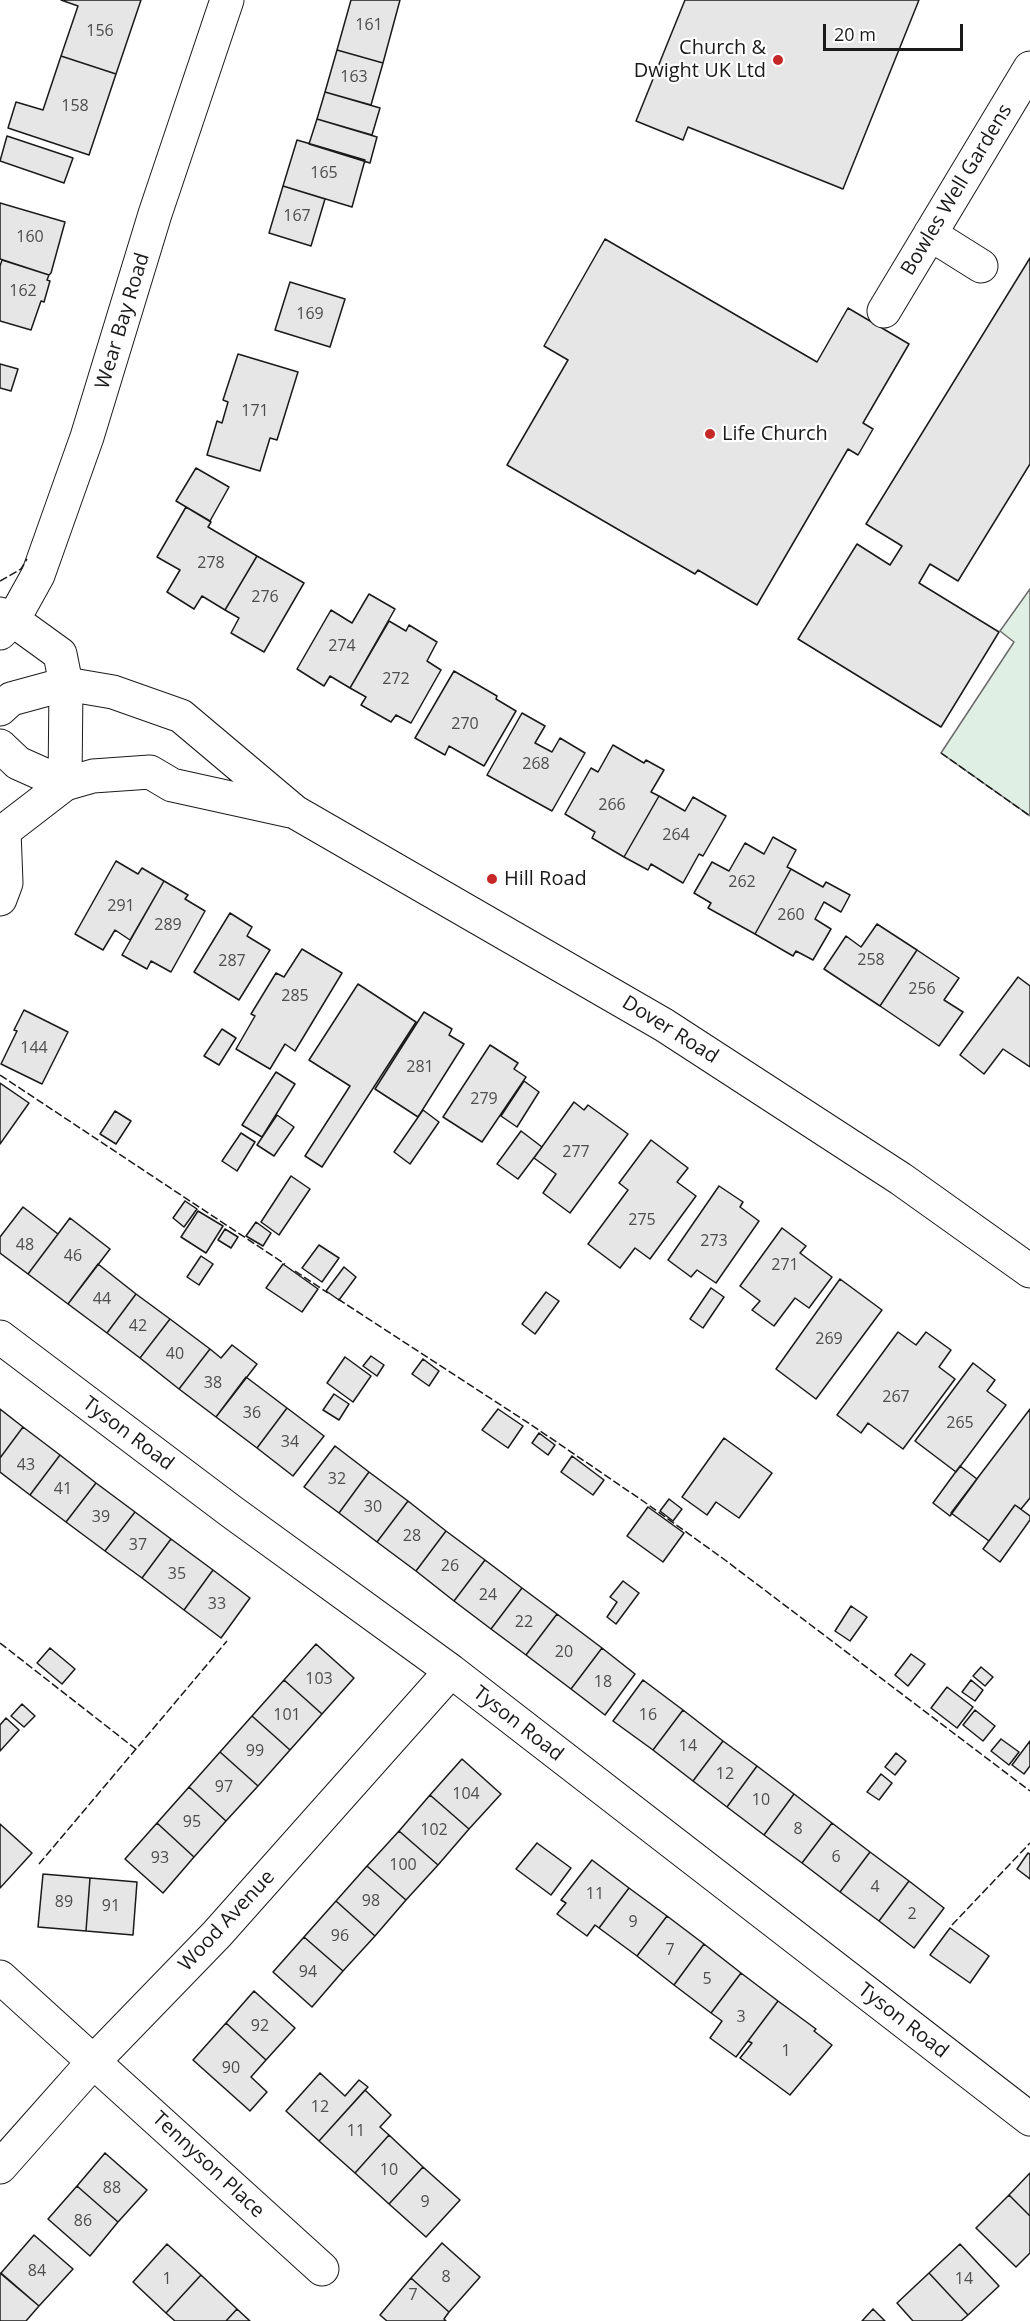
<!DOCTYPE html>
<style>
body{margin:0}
#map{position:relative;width:1030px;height:2321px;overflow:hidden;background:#fff;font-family:"Open Sans",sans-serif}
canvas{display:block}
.scale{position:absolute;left:823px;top:24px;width:140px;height:27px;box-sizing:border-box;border:3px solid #1a1a1a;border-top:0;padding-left:8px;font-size:18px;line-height:21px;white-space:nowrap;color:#1a1a1a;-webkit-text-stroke:4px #fff;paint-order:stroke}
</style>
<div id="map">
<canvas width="1030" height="2321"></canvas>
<div class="scale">20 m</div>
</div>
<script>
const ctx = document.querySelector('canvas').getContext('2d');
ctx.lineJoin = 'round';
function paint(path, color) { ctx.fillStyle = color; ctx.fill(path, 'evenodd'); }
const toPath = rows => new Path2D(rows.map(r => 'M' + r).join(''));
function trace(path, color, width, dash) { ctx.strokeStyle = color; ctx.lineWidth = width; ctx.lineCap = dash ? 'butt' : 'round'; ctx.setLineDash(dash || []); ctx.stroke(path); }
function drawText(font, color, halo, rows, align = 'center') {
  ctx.font = font + ' "Open Sans",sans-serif'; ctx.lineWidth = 4.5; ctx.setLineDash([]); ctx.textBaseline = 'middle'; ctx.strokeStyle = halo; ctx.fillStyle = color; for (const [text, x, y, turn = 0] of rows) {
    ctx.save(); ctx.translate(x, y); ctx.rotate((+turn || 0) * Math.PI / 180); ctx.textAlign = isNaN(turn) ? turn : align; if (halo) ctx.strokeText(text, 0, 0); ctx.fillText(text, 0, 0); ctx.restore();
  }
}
const green = toPath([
 [1030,589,1030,816,941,753,1014,642,1000,631,1030,589]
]);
const building = toPath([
 [61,0,141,0,116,74,61,56,78,6,61,0],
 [351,0,400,0,383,63,337,50,351,0],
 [685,0,919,0,843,189,688,127,683,140,636,121,685,0],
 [337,50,383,63,371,105,325,92,337,50],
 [61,56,116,74,89,155,8,128,16,102,43,110,61,56],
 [325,92,380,108,372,135,317,119,325,92],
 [317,119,377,137,370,163,309,144,317,119],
 [7,136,73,158,64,183,0,161,7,136],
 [297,140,365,160,352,207,283,186,297,140],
 [283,186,325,199,311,246,269,233,283,186],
 [0,203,65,222,51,273,49,275,0,259,0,203],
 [605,239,817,362,848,308,909,344,863,423,873,429,858,455,848,449,757,605,698,570,695,574,507,465,568,360,544,346,605,239],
 [1030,258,1030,464,958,581,930,564,919,583,999,632,941,727,798,639,857,544,890,565,902,546,866,524,1030,258],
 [2,260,49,275,47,280,50,281,44,302,41,301,31,330,0,321,0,266,2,260],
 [290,282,345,299,330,347,275,330,290,282],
 [238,354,298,372,277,440,270,438,260,471,207,455,217,421,222,423,228,402,223,400,238,354],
 [0,364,18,369,11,391,0,388,0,364],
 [196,468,229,487,210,521,176,501,196,468],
 [186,507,211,522,208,527,257,556,225,610,202,596,194,609,167,592,180,570,157,557,186,507],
 [257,556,304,583,264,652,231,633,239,618,225,610,257,556],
 [369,594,395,609,350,688,330,676,324,686,297,669,331,610,352,623,369,594],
 [389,621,406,631,409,625,437,642,427,661,441,670,411,723,396,715,391,722,361,705,366,697,350,688,389,621],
 [454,671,497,696,496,699,516,711,484,766,449,746,445,755,415,738,454,671],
 [522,713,545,726,535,743,552,752,560,738,585,753,552,811,487,775,522,713],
 [613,745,644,763,646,760,664,770,651,792,659,796,624,857,592,838,595,832,565,814,591,768,598,772,613,745],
 [659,796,685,811,693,797,726,816,703,856,699,854,683,883,651,864,648,870,624,857,659,796],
 [773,837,796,850,787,867,791,869,755,934,708,908,711,903,694,893,712,862,729,871,745,843,764,854,773,837],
 [116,861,138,874,142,868,164,881,130,940,115,930,103,950,75,934,116,861],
 [791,869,823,887,826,882,850,895,841,912,824,902,815,919,831,929,813,960,796,951,793,956,755,934,791,869],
 [164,881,188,895,185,899,205,911,171,972,151,961,147,969,122,955,164,881],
 [230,913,252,927,247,936,270,950,239,1000,194,972,230,913],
 [877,924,917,950,880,1006,824,969,846,936,861,947,877,924],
 [302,949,342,973,295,1051,285,1044,270,1069,236,1049,255,1016,251,1014,276,973,284,977,302,949],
 [917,950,959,978,944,1000,963,1012,939,1046,880,1006,917,950],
 [1018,977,1030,986,1030,1067,1003,1049,984,1074,960,1055,1018,977],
 [358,984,416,1022,322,1167,305,1156,350,1086,309,1060,358,984],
 [24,1010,68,1032,42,1084,1,1064,17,1031,14,1030,24,1010],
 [424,1012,452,1029,449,1035,464,1044,418,1117,375,1089,424,1012],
 [222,1029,236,1038,219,1065,204,1056,222,1029],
 [490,1045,518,1063,514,1069,526,1077,482,1142,443,1117,490,1045],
 [276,1072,295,1084,262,1137,242,1125,276,1072],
 [524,1081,539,1092,517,1127,501,1116,524,1081],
 [0,1083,29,1103,0,1144,0,1083],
 [574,1102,584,1110,588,1105,628,1134,570,1213,543,1193,556,1174,534,1158,574,1102],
 [423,1110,439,1122,410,1164,394,1152,423,1110],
 [115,1111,131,1121,116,1144,100,1134,115,1111],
 [277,1115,294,1127,274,1156,257,1145,277,1115],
 [521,1131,542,1147,518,1179,497,1164,521,1131],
 [241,1133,255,1142,237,1171,222,1161,241,1133],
 [651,1140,688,1168,677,1182,696,1196,650,1259,635,1248,620,1268,588,1244,628,1190,619,1183,651,1140],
 [291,1176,310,1189,279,1235,261,1222,291,1176],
 [719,1186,743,1202,740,1207,759,1221,716,1283,697,1270,691,1277,668,1260,719,1186],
 [185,1201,197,1209,184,1227,173,1218,185,1201],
 [23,1207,58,1234,28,1274,0,1253,0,1237,23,1207],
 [198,1211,223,1226,206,1253,181,1237,198,1211],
 [70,1218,110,1249,68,1304,28,1274,70,1218],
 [256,1222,271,1233,263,1246,246,1236,256,1222],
 [782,1228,806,1246,800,1253,832,1277,809,1308,795,1298,774,1326,752,1310,760,1301,740,1286,782,1228],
 [225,1229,238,1237,231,1248,218,1240,225,1229],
 [319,1245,339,1258,322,1282,302,1268,319,1245],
 [201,1256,213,1264,199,1285,187,1277,201,1256],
 [98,1264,136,1294,107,1333,68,1304,98,1264],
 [283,1264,318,1289,302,1312,266,1288,283,1264],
 [344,1267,356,1277,339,1300,326,1291,344,1267],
 [840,1279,882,1310,816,1399,776,1369,840,1279],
 [711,1288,724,1297,703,1328,690,1319,711,1288],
 [546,1292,559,1301,535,1334,522,1324,546,1292],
 [136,1294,170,1319,140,1358,107,1333,136,1294],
 [170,1319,210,1349,179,1389,140,1358,170,1319],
 [898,1332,916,1345,926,1332,951,1350,939,1367,955,1379,903,1449,868,1423,861,1433,837,1415,898,1332],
 [232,1345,257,1364,216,1417,179,1389,210,1349,221,1358,232,1345],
 [371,1356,384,1365,377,1376,363,1366,371,1356],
 [345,1357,371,1376,353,1402,327,1383,345,1357],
 [423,1359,439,1371,429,1386,412,1374,423,1359],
 [973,1363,995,1380,987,1391,1006,1405,956,1472,915,1441,973,1363],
 [246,1377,287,1408,257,1448,216,1417,246,1377],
 [334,1394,349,1404,339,1420,323,1410,334,1394],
 [287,1408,324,1436,293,1476,257,1448,287,1408],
 [0,1409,23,1427,0,1458,0,1409],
 [498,1409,523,1426,508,1448,482,1430,498,1409],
 [1030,1409,1030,1498,1021,1509,1015,1505,989,1541,951,1513,1030,1409],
 [23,1427,60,1455,30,1495,0,1472,0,1458,23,1427],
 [539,1433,555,1445,548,1455,532,1443,539,1433],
 [724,1438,772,1473,739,1518,716,1502,707,1515,682,1497,724,1438],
 [335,1446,369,1472,339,1513,304,1487,335,1446],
 [60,1455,96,1483,66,1522,30,1495,60,1455],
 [572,1456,604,1480,593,1495,561,1472,572,1456],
 [960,1466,977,1479,950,1516,933,1503,960,1466],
 [369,1472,408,1501,377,1542,339,1513,369,1472],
 [96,1483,135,1512,105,1551,66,1522,96,1483],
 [669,1499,682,1509,673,1521,660,1511,669,1499],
 [408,1501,446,1531,416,1571,377,1542,408,1501],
 [1015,1505,1030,1516,1030,1520,1000,1562,983,1549,1015,1505],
 [648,1507,684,1533,663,1562,627,1536,648,1507],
 [135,1512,171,1539,142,1578,105,1551,135,1512],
 [446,1531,485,1560,454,1601,416,1571,446,1531],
 [171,1539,213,1570,184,1610,142,1578,171,1539],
 [485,1560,522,1588,491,1629,454,1601,485,1560],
 [213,1570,250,1598,221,1638,184,1610,213,1570],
 [623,1581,639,1593,616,1624,607,1617,617,1602,610,1597,623,1581],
 [522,1588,557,1614,526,1655,491,1629,522,1588],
 [851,1606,867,1617,850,1641,835,1631,851,1606],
 [557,1614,602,1648,571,1689,526,1655,557,1614],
 [316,1644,354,1678,322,1714,284,1680,316,1644],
 [50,1648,75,1669,62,1684,37,1663,50,1648],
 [602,1648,635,1674,605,1715,571,1689,602,1648],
 [911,1654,925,1664,908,1686,895,1675,911,1654],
 [981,1667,993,1677,985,1686,973,1676,981,1667],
 [284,1680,322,1714,290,1750,252,1716,284,1680],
 [643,1680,683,1710,653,1750,613,1721,643,1680],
 [971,1680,983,1690,975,1701,962,1692,971,1680],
 [947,1687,973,1707,957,1728,931,1708,947,1687],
 [22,1704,35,1716,24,1727,11,1716,22,1704],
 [683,1710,723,1741,693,1781,653,1750,683,1710],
 [975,1710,995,1726,983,1741,963,1725,975,1710],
 [252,1716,290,1750,258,1786,220,1752,252,1716],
 [6,1718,19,1730,0,1751,0,1725,6,1718],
 [1001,1739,1019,1752,1009,1765,991,1751,1001,1739],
 [723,1741,757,1766,727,1807,693,1781,723,1741],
 [1030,1741,1030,1766,1024,1774,1012,1765,1030,1741],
 [220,1752,258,1786,226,1821,189,1787,220,1752],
 [896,1753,906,1761,895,1775,885,1767,896,1753],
 [462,1759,501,1794,469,1829,430,1795,462,1759],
 [757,1766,794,1794,764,1835,727,1807,757,1766],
 [881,1774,892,1783,879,1800,867,1792,881,1774],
 [189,1787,226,1821,194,1857,157,1823,189,1787],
 [794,1794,832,1823,802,1863,764,1835,794,1794],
 [430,1795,469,1829,438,1865,399,1831,430,1795],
 [157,1823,194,1857,163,1893,125,1859,157,1823],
 [832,1823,870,1852,840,1892,802,1863,832,1823],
 [0,1824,32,1853,0,1888,0,1824],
 [399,1831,438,1865,406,1900,367,1866,399,1831],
 [537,1843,571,1868,551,1895,516,1869,537,1843],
 [870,1852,909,1881,879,1921,840,1892,870,1852],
 [1028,1853,1030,1854,1030,1879,1017,1869,1028,1853],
 [592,1860,629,1888,599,1928,595,1925,587,1936,557,1914,566,1903,561,1900,592,1860],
 [367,1866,406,1900,375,1936,336,1901,367,1866],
 [43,1874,90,1878,86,1931,38,1927,43,1874],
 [90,1878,137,1882,133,1935,86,1931,90,1878],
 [909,1881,944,1908,914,1948,879,1921,909,1881],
 [629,1888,667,1916,637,1956,599,1928,629,1888],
 [336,1901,375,1936,343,1971,304,1937,336,1901],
 [667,1916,704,1944,674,1985,637,1956,667,1916],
 [950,1928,989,1956,970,1983,930,1955,950,1928],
 [304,1937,343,1971,312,2007,273,1972,304,1937],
 [704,1944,741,1973,711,2013,674,1985,704,1944],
 [741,1973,778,2001,736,2057,710,2038,722,2021,711,2013,741,1973],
 [254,1991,295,2028,266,2060,226,2023,254,1991],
 [778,2001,816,2029,814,2031,832,2045,790,2095,740,2058,752,2043,748,2041,778,2001],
 [226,2023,266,2060,251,2077,267,2092,250,2111,193,2060,226,2023],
 [320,2073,345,2096,359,2080,368,2087,319,2141,286,2111,320,2073],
 [365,2090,391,2115,380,2127,389,2135,355,2173,319,2141,365,2090],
 [389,2135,423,2167,389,2204,355,2173,389,2135],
 [105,2153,147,2190,118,2222,77,2186,105,2153],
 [423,2167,460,2200,426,2237,389,2204,423,2167],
 [1030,2173,1030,2216,1009,2195,1030,2173],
 [77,2186,118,2222,90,2256,48,2219,77,2186],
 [1009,2195,1030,2216,1030,2253,1016,2267,976,2228,1009,2195],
 [34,2235,73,2269,39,2306,1,2273,34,2235],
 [442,2243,480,2277,449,2312,411,2278,442,2243],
 [167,2244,201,2275,166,2313,133,2282,167,2244],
 [960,2244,999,2286,968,2315,929,2273,960,2244],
 [0,2273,39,2306,26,2321,0,2321,0,2273],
 [929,2273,968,2315,961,2321,913,2321,897,2303,929,2273],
 [201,2275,237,2309,226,2321,175,2321,166,2313,201,2275],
 [411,2278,449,2312,444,2319,446,2321,387,2321,380,2315,411,2278],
 [237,2309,250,2321,226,2321,237,2309],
 [873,2309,885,2321,862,2321,873,2309]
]);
const street = toPath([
 [930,234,981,266],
 [884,311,1030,68],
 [0,899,6,883,4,831],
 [0,1337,232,1512,451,1671,1030,2119],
 [0,1977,322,2269],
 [0,2167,94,2061,217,1934,451,1671]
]);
const secondary = toPath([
 [0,614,13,620,60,654,66,684,65,784,18,763,0,746],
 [0,633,13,620,38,575,87,437,155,214,227,0]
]);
const primary = toPath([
 [0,709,11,699,66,684,113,692,181,716,295,812,664,1025,901,1179,1030,1271],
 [0,836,4,831,65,784,93,776,150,772,172,785,290,811]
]);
const fence = toPath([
 [0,581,21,569,27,559],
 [941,753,1030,816],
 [0,1075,285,1264],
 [295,1271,328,1293],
 [338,1299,530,1424,643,1501,725,1560,1030,1791],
 [0,1643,137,1750],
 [39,1864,227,1641],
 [952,1925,1030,1843]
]);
const markers = [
 [778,60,6,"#c62828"],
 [710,434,6,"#c62828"],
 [492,879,6,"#c62828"]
];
const numberNames = [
 ["161",369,25],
 ["156",100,31],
 ["163",354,77],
 ["158",75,106],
 ["165",324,173],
 ["167",297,216],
 ["160",30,237],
 ["162",23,291],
 ["169",310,314],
 ["171",255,411],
 ["278",211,563],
 ["276",265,597],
 ["274",342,646],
 ["272",396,679],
 ["270",465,724],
 ["268",536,764],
 ["266",612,805],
 ["264",676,835],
 ["262",742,882],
 ["291",121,906],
 ["260",791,915],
 ["289",168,925],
 ["258",871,960],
 ["287",232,961],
 ["256",922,989],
 ["285",295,996],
 ["144",34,1048],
 ["281",420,1067],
 ["279",484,1099],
 ["277",576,1152],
 ["275",642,1220],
 ["273",714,1241],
 ["48",25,1245],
 ["46",73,1256],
 ["271",785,1265],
 ["44",102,1299],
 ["42",138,1326],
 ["269",829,1339],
 ["40",175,1354],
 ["38",213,1383],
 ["267",896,1397],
 ["36",252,1413],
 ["265",960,1423],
 ["34",290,1442],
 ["43",26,1465],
 ["32",337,1479],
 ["41",63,1489],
 ["30",373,1507],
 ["39",101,1517],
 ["28",412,1536],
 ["37",138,1545],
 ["26",450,1566],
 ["35",177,1574],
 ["24",488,1595],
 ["33",217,1604],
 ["22",524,1622],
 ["20",564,1652],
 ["103",319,1679],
 ["18",603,1682],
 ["101",287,1715],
 ["16",648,1715],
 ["14",688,1746],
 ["99",255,1751],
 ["12",725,1774],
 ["97",224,1787],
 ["104",466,1794],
 ["10",761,1800],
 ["95",192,1822],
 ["8",798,1829],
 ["102",434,1830],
 ["6",836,1857],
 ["93",160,1858],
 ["100",403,1865],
 ["4",875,1887],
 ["11",595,1894],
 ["98",371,1901],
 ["89",64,1902],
 ["91",111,1906],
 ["2",912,1914],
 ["9",633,1922],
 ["96",340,1936],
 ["7",670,1950],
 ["94",308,1972],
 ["5",707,1979],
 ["3",741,2017],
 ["92",260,2026],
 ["1",786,2051],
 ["90",231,2068],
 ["12",320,2107],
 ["11",356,2131],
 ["10",389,2170],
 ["88",112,2188],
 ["9",425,2202],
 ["86",83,2221],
 ["84",37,2271],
 ["8",446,2277],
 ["1",167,2279],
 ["14",964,2279],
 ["7",413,2295]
];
const poiNames = [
 ["Church &",766,48,"right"],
 ["Dwight UK Ltd",766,71,"right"],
 ["Life Church",722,434],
 ["Hill Road",504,879]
];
const streetNames = [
 ["Bowles Well Gardens",957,190,-59],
 ["Wear Bay Road",123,321,-73],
 ["Dover Road",670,1030,32],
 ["Tyson Road",128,1434,37],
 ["Tyson Road",518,1724,38],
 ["Wood Avenue",227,1921,-47],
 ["Tyson Road",903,2021,38],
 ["Tennyson Place",208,2165,43]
];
paint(green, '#e0efe3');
trace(green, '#6a6a6a', 1.5);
paint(building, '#e6e6e6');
trace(building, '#1a1a1a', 1.5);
trace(street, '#1a1a1a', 35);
trace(secondary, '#1a1a1a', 35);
trace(primary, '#1a1a1a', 35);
trace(street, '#fff', 33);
trace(secondary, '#fff', 33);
trace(primary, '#fff', 33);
trace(fence, '#1a1a1a', 1.5, [8, 3]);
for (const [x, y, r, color] of markers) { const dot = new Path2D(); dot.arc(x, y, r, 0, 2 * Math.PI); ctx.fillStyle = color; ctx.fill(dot); trace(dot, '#fff', 2); }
drawText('16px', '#4d4d4d', null, numberNames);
drawText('20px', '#1a1a1a', '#fff', poiNames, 'left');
drawText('20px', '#1a1a1a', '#fff', streetNames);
</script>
